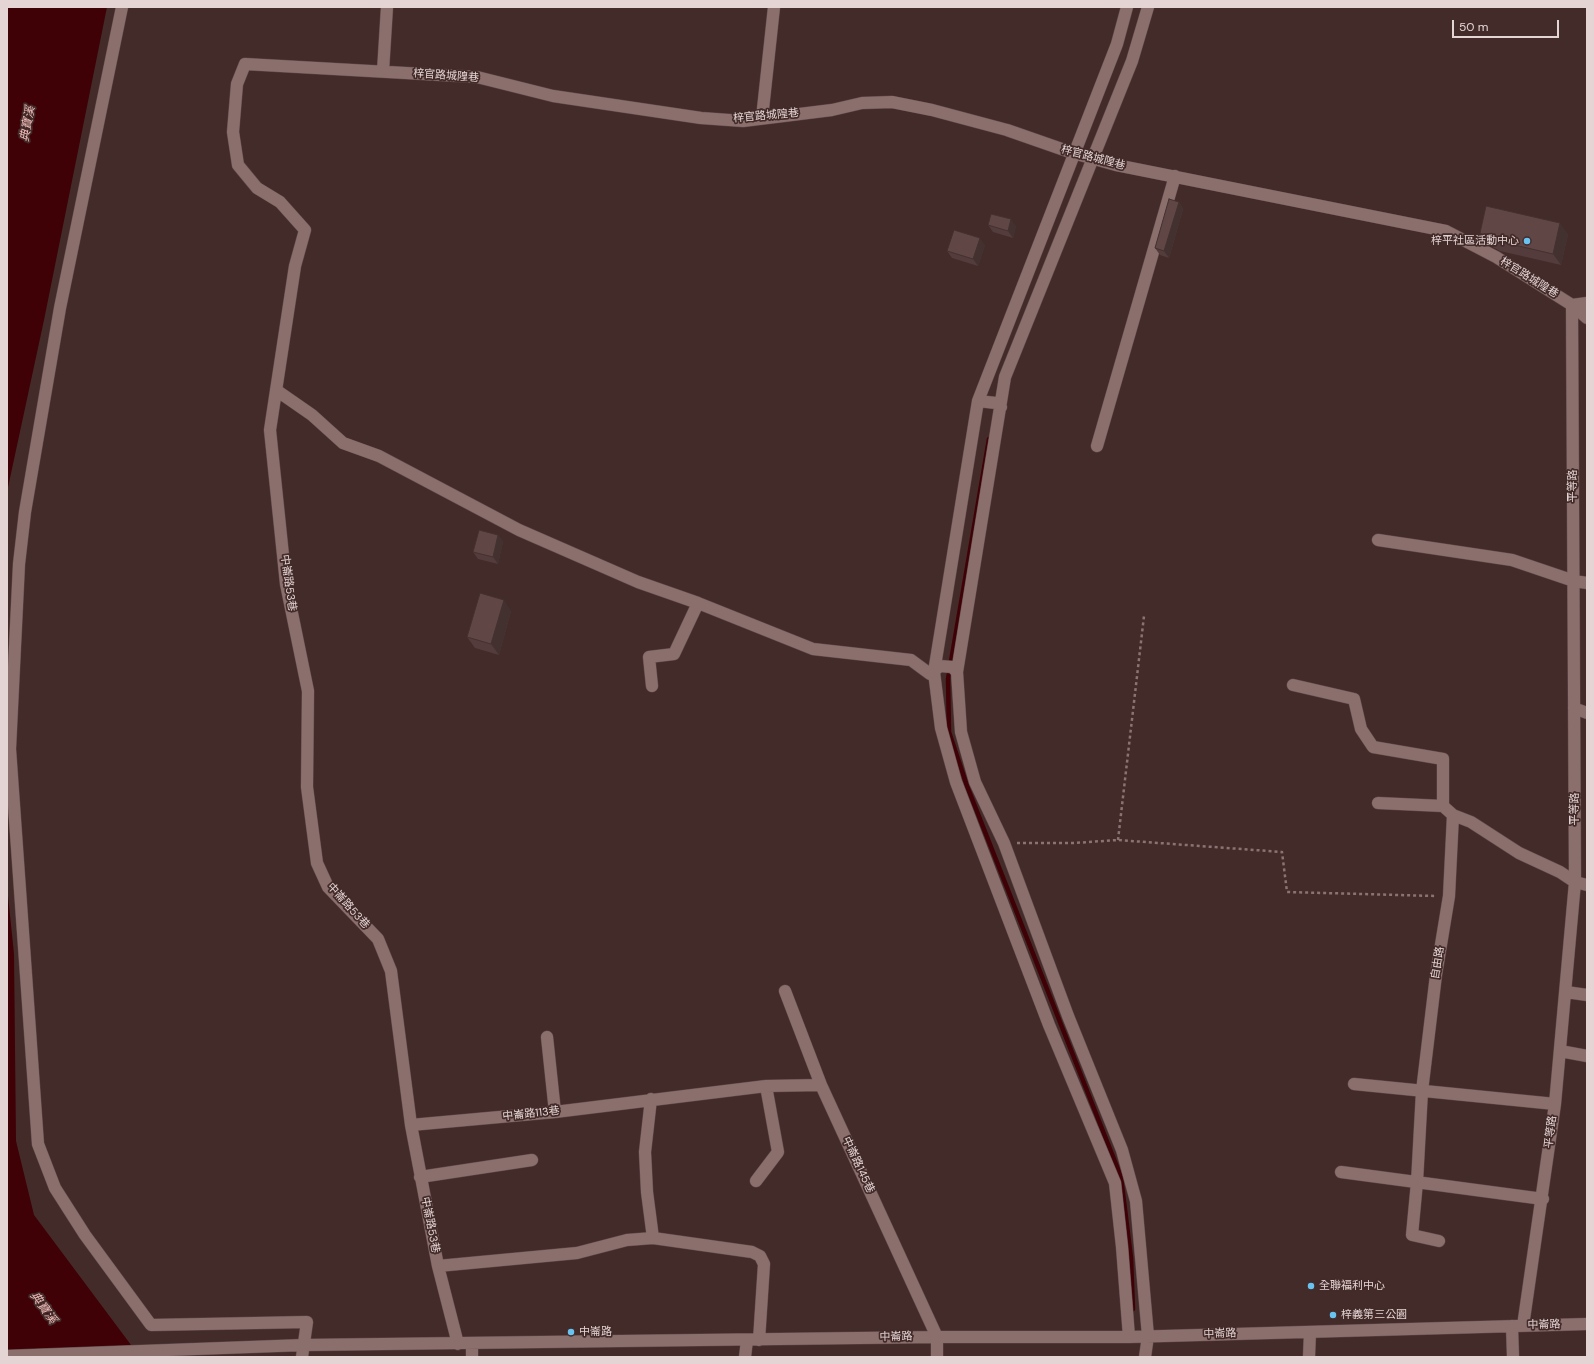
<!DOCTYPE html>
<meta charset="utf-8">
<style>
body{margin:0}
#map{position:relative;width:1594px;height:1364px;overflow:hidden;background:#432b2a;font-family:"DM Sans",sans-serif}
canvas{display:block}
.frame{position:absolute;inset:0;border:8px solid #e4d4d3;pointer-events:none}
.scale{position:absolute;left:1452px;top:20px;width:107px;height:18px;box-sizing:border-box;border:2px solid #e4d4d3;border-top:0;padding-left:5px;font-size:12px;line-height:14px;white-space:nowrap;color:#e4d4d3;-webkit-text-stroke:3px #432b2a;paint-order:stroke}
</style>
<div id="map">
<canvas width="1594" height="1364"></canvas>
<div class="frame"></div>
<div class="scale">50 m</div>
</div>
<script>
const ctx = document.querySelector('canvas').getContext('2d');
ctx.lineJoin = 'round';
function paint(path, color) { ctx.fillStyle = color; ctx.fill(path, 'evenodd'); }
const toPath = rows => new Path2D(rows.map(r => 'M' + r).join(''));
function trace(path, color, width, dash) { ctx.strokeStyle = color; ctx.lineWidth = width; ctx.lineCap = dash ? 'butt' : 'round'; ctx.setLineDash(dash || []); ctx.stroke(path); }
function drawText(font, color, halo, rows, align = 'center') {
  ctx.font = font + ' "DM Sans","Noto Sans TC",sans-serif'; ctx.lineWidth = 3.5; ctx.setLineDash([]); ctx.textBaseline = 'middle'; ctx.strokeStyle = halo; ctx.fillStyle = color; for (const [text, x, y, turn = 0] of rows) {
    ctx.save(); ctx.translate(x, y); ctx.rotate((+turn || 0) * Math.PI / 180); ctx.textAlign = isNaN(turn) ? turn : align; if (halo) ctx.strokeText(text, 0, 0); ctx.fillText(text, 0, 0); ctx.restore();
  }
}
const water = toPath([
 [7,7,107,7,44,320,7,492],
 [7,886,14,954,16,1141,34,1215,140,1357,7,1357]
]);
const stream = toPath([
 [989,439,948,679,949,732,967,786,1121,1177,1131,1258,1133,1309]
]);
const path = toPath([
 [1118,840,1144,616],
 [1017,843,1074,843,1118,840,1282,852,1287,892,1436,896]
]);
const minor = toPath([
 [122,7,60,308,25,512,19,564,10,749,38,1144,55,1188,85,1235,151,1325,307,1322,302,1357],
 [1127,7,1117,44,978,401,934,672,941,728,956,782,1049,1025,1115,1183,1122,1247,1129,1337],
 [383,71,387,7],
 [762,118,774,7],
 [276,390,312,415,343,443,379,456,519,530,638,582,698,603,813,649,911,660,930,674,940,666,952,667,957,672],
 [978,401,996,403,1001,407],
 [1097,446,1175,176],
 [1378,540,1512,560,1574,581,1587,583],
 [1293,685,1354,699,1361,729,1373,747,1443,759,1443,806,1453,815],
 [652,686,649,657,674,654,698,603],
 [1574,708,1587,713],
 [1378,803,1443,806],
 [785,991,821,1085,937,1337,937,1357],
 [1566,992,1587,995],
 [547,1037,555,1112],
 [1560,1051,1587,1056],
 [1354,1084,1555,1104],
 [651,1099,645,1152,647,1192,653,1238],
 [411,1125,555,1112,766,1086,821,1085],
 [1341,1172,1543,1199],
 [420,1177,532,1160],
 [756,1181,778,1152,766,1086],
 [1439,1241,1412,1235,1417,1182,1422,1091,1436,975,1449,896,1453,815,1471,822,1519,853,1560,872,1575,882,1587,885],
 [438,1266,577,1253,627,1240,653,1238,752,1252,760,1256,764,1264,759,1340],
 [1512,1326,1513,1357],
 [1523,1326,1555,1104,1575,882,1572,305,1587,303],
 [458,1344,438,1266,411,1125,391,971,378,939,328,887,317,863,307,787,308,691,286,584,270,430,295,266,305,230,280,202,257,188,238,165,233,132,237,84,245,64,477,77,553,96,701,118,743,121,832,110,862,103,892,102,932,110,1007,130,1073,153,1116,165,1446,231,1496,257,1572,305,1587,318],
 [472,1344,472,1357],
 [7,1356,304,1345,937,1337,1129,1337,1587,1324],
 [745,1357,747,1340],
 [1145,1357,1148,1336,1136,1201,1122,1150,1068,1016,1004,843,975,782,961,732,957,672,1005,377,1132,61,1148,7],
 [1309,1357,1310,1332]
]);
const wall = toPath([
 [1179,202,1183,209,1169,258,1160,255,1155,248],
 [988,225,1016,226,1013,238,993,232],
 [1480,233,1568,234,1561,265,1500,251,1487,244],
 [985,245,978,266,952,258,947,251],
 [498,535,503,542,498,564,478,559,473,552],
 [511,611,499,655,475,648,467,637]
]);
const shadedWall = toPath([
 [1179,202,1183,209,1169,258,1164,251],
 [1011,219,1016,226,1013,238,1008,231],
 [1560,223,1568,234,1561,265,1553,254],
 [980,238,985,245,978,266,973,259],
 [498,535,503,542,498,564,493,557],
 [504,600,511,611,499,655,491,644]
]);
const building = toPath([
 [1169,199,1179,202,1164,251,1155,248,1169,199],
 [1486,206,1560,223,1553,254,1493,240,1480,233,1486,206],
 [991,214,1011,219,1008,231,988,225,991,214],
 [954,230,980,238,973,259,947,251,954,230],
 [479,530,498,535,493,557,473,552,479,530],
 [480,593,504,600,491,644,467,637,480,593]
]);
const markers = [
 [1527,241,4,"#69c3f1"],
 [1311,1286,4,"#69c3f1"],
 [1333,1315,4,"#69c3f1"],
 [571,1332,4,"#69c3f1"]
];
const streetNames = [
 ["梓官路城隍巷",446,76,4],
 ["梓官路城隍巷",766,116,-5],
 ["梓官路城隍巷",1093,158,15],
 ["梓官路城隍巷",1529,278,32],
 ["平等路",1573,486,-90],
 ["中崙路53巷",288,583,82],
 ["平等路",1575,809,-90],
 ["中崙路53巷",348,906,48],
 ["自由路",1438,963,-81],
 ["中崙路113巷",531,1114,-6],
 ["平等路",1551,1132,-83],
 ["中崙路145巷",858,1165,65],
 ["中崙路53巷",430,1225,79],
 ["中崙路",1544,1325,-1],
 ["中崙路",1220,1334,-2],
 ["中崙路",896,1337,-1]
];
const poiNames = [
 ["梓平社區活動中心",1519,241,"right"],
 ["全聯福利中心",1319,1286],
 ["梓義第三公園",1341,1315],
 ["中崙路",579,1332]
];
const waterNames = [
 ["典寶溪",28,124,-80],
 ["典寶溪",43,1308,54]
];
paint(water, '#3f0006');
trace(stream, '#3f0006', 4.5);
trace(minor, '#5d4949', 13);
trace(path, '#897473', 2.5, [3, 3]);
trace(minor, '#8b6f6d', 12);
paint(wall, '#533c3b');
paint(shadedWall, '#433130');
paint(building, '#604645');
trace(building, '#433130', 1);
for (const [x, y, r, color] of markers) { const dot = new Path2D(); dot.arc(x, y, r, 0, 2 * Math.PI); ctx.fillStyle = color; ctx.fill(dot); trace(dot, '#432b2a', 1.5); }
drawText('11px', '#e4d4d3', '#432b2a', streetNames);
drawText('11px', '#e4d4d3', '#432b2a', poiNames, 'left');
drawText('italic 12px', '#f1beba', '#432b2a', waterNames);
</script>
